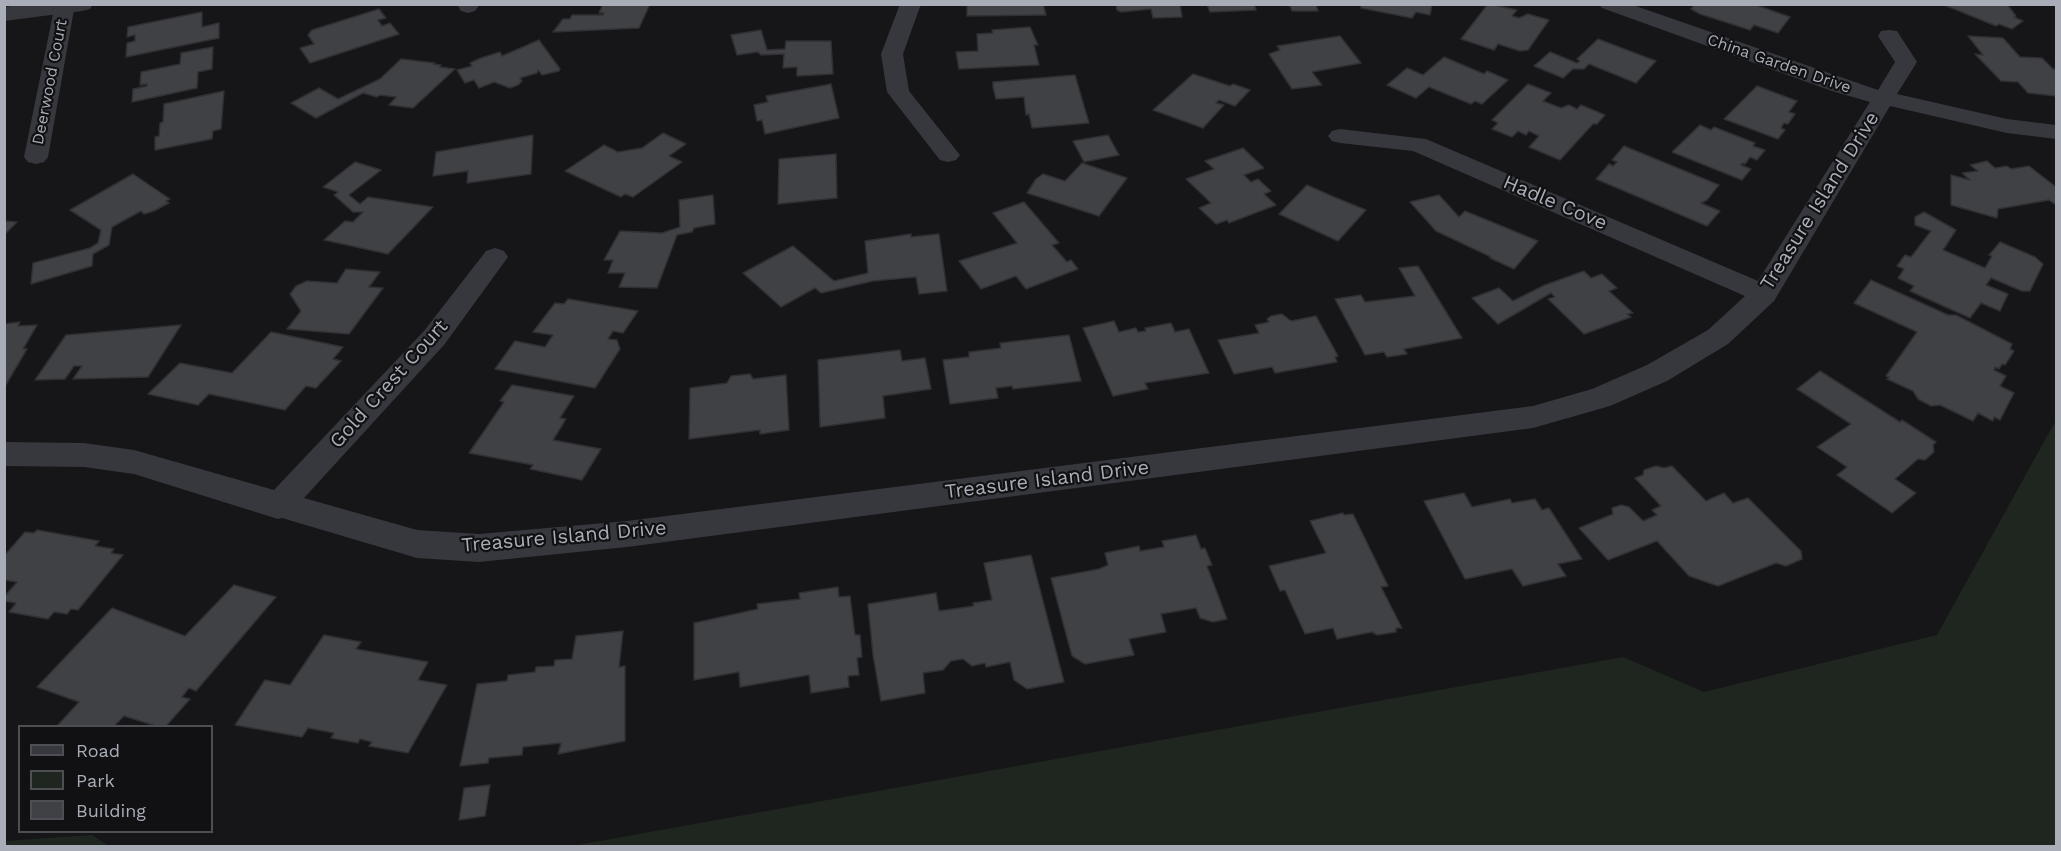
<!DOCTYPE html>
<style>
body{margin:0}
#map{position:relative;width:2061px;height:851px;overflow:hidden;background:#161618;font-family:"Work Sans",sans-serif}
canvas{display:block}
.frame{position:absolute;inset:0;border:6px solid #a8adb8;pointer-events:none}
.legend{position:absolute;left:18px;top:725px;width:195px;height:108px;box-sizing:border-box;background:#111113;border:2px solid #4d4f55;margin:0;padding:8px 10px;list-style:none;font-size:18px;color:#a8adb8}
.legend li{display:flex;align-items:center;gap:12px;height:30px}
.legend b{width:30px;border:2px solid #4d4f55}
</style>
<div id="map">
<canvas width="2061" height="851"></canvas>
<div class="frame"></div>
<ul class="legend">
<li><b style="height:8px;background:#37383d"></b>Road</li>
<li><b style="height:16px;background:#1e261f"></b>Park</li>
<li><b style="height:16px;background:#404145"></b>Building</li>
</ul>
</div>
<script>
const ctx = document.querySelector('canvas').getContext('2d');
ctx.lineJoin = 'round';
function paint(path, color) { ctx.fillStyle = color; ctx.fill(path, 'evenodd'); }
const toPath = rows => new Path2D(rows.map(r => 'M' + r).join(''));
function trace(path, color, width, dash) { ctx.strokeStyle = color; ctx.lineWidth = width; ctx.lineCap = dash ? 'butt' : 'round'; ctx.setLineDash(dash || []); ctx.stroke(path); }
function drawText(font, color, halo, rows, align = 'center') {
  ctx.font = font + ' "Work Sans",sans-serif'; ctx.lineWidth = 4.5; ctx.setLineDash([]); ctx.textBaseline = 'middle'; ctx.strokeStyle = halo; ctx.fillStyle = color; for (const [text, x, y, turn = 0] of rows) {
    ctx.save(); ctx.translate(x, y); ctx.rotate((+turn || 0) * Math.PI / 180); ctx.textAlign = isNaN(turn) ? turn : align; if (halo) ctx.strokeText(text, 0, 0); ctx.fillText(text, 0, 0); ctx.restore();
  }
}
const green = toPath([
 [2056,420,2056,846,572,846,1623,657,1704,692,1937,635],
 [92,835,109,846,5,846,5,841]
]);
const building = toPath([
 [603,4,650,4,639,28,553,32,563,19,570,19,572,15,603,15,604,13,599,13,603,4],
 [967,4,1043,4,1046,15,967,16,967,4],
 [1116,4,1180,4,1182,17,1153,18,1151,9,1121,12,1117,10,1116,4],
 [1207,4,1254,4,1256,10,1210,12,1207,4],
 [1283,4,1322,4,1322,5,1316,5,1318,11,1292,11,1290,6,1283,4],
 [1361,4,1432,4,1430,15,1416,12,1412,18,1361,8,1361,4],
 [1488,4,1517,10,1512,16,1519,18,1528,14,1549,20,1528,50,1520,51,1498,44,1494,50,1461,39,1488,4],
 [1695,4,1753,4,1790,17,1778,33,1754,25,1750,30,1700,14,1691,9,1695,4],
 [1942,4,2007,4,2016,16,2014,17,2023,21,2012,29,1999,24,1996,26,1942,4],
 [379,9,386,18,378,20,382,26,390,23,399,34,310,63,300,48,314,44,308,35,312,30,379,9],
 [202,12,202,27,219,23,219,38,126,57,127,43,135,41,135,35,127,37,128,27,202,12],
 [1030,27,1038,45,1034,45,1039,65,959,69,956,52,978,51,977,34,993,33,992,30,1030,27],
 [761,30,767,50,785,49,786,41,831,41,833,74,797,76,797,67,783,68,784,54,761,55,758,52,737,55,731,35,761,30],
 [1340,36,1361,63,1312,72,1322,85,1292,89,1269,54,1280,50,1277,46,1340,36],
 [1968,36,2003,38,2020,57,2042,58,2053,69,2056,69,2056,96,2028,93,2018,82,2001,81,1975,54,1983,55,1968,36],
 [1598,39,1656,61,1636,83,1589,64,1584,69,1573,69,1563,78,1534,66,1550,52,1577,63,1580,61,1577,59,1598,39],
 [539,40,560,69,559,71,542,75,538,70,537,73,520,78,522,81,518,85,510,88,494,82,479,88,474,80,465,83,457,70,472,66,470,63,481,58,500,52,502,56,539,40],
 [213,47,212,69,198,72,197,88,132,102,133,89,147,86,147,84,140,85,141,72,180,64,181,53,213,47],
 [1444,57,1484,74,1487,71,1508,80,1482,104,1475,101,1471,104,1429,87,1416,98,1387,85,1407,68,1423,75,1444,57],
 [401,59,435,63,433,64,441,65,440,67,455,69,413,108,389,105,396,97,380,95,377,97,363,93,316,118,291,103,319,88,338,99,380,79,401,59],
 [1193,74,1230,86,1233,84,1250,90,1235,106,1219,100,1216,103,1224,105,1203,128,1153,110,1193,74],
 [1075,75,1089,123,1032,128,1029,114,1026,115,1024,97,996,99,993,87,993,82,1075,75],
 [831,84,839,118,765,134,762,120,757,121,754,105,768,102,766,96,831,84],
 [1528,84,1551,93,1543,101,1561,108,1569,105,1577,109,1581,105,1605,115,1597,124,1593,124,1560,160,1529,147,1539,136,1529,131,1526,135,1518,131,1512,137,1492,129,1498,123,1492,120,1528,84],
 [1757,86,1797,101,1789,112,1795,114,1788,124,1784,123,1781,128,1785,130,1778,139,1724,119,1757,86],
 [224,91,221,129,213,131,212,139,155,150,155,137,159,136,160,123,163,122,164,104,224,91],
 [1700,125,1711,130,1714,127,1755,143,1753,146,1765,150,1757,160,1750,157,1745,164,1742,163,1741,165,1751,169,1742,180,1672,152,1700,125],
 [663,133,686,144,669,156,682,162,633,197,625,194,621,197,565,171,604,145,618,152,642,148,663,133],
 [533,135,531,174,467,183,468,171,433,176,436,152,533,135],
 [1108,135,1119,155,1084,162,1073,141,1108,135],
 [1624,146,1719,185,1707,200,1701,203,1720,211,1707,226,1596,179,1609,164,1613,166,1617,162,1612,160,1624,146],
 [1243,148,1264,168,1244,175,1251,182,1258,179,1271,191,1264,194,1276,205,1229,223,1227,220,1216,224,1199,208,1211,203,1186,179,1214,169,1205,161,1243,148],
 [836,154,837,198,778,204,779,159,836,154],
 [1987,161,1995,168,2007,166,2011,169,2029,166,2056,187,2056,205,2049,200,1998,209,1997,218,1951,205,1951,175,1970,180,1962,173,1978,171,1970,165,1987,161],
 [355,162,381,170,349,195,360,204,368,197,433,207,388,254,324,240,345,221,353,222,363,212,353,212,334,195,338,192,323,187,355,162],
 [1082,163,1127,178,1099,216,1027,193,1036,179,1043,174,1065,181,1082,163],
 [133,174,170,199,166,201,169,203,154,211,144,214,141,211,112,227,109,245,93,254,92,266,31,284,33,263,90,248,98,243,101,230,70,210,133,174],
 [1307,185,1334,197,1366,210,1338,241,1279,214,1307,185],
 [713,195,715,224,694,228,692,232,677,235,657,288,619,287,625,273,608,273,613,260,604,260,620,231,662,233,680,227,679,200,713,195],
 [1439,195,1459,217,1465,211,1538,241,1514,269,1490,258,1491,257,1436,231,1410,202,1439,195],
 [1024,202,1059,243,1052,245,1067,262,1071,260,1078,269,1026,289,1016,276,981,289,959,261,1017,243,993,213,1024,202],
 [1924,212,1956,230,1943,250,1985,268,1992,256,1989,255,2000,242,2035,257,2043,264,2030,291,2022,291,1991,278,1986,285,2008,294,2000,311,1981,303,1970,318,1910,291,1914,286,1898,278,1904,269,1897,266,1905,255,1911,257,1931,231,1915,225,1915,217,1924,212],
 [4,221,17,222,4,235,4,221],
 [911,234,911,237,939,234,947,291,919,294,916,277,873,281,821,293,815,288,781,307,743,273,793,246,834,281,868,273,865,241,911,234],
 [1418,266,1462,338,1404,349,1407,354,1387,357,1384,352,1365,355,1335,299,1361,295,1365,302,1415,296,1399,268,1418,266],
 [346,269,380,272,369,287,383,288,349,334,287,329,301,311,290,294,296,286,307,281,337,283,346,269],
 [1584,271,1591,278,1602,274,1617,288,1609,291,1633,313,1627,314,1631,317,1584,334,1548,299,1555,297,1551,293,1498,324,1472,298,1499,288,1513,301,1545,285,1584,271],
 [1871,280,1948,315,1956,315,2012,344,2010,349,2014,351,2005,365,2002,364,1999,369,1995,367,1994,370,2006,376,2000,386,2014,393,2000,420,1994,417,1993,421,1978,413,1973,421,1940,405,1931,406,1918,399,1913,391,1887,379,1889,377,1886,376,1917,332,1854,303,1871,280],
 [568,299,638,311,623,333,613,331,608,339,617,340,620,349,595,388,495,369,515,341,545,347,553,335,533,332,555,303,564,304,568,299],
 [1282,314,1291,321,1316,316,1338,356,1335,357,1337,362,1275,373,1272,367,1234,374,1218,340,1259,333,1255,325,1269,322,1267,319,1271,316,1282,314],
 [1114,321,1119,332,1136,328,1138,332,1146,331,1145,328,1171,323,1175,332,1189,329,1209,373,1145,383,1148,389,1113,396,1083,328,1114,321],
 [20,322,18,326,37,325,23,349,27,349,4,388,4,324,20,322],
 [181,325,148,377,73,379,82,366,74,366,65,379,35,380,66,335,181,325],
 [271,332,343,347,333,359,341,361,316,388,306,386,285,410,209,394,198,405,148,394,180,363,232,373,271,332],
 [1069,335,1081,381,1013,389,1012,386,996,388,998,398,950,404,943,360,969,357,969,352,1001,348,1000,343,1069,335],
 [900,350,902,361,925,358,931,389,883,396,885,418,820,427,818,360,900,350],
 [1820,371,1900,422,1902,420,1936,442,1933,445,1934,452,1925,460,1918,459,1895,479,1916,493,1892,513,1837,475,1847,467,1817,447,1851,424,1797,389,1820,371],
 [750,374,753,379,786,375,789,430,760,434,760,430,689,439,690,388,727,383,731,376,750,374],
 [512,385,574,396,560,418,566,419,553,440,601,449,582,480,530,469,533,465,469,453,504,402,500,401,512,385],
 [1656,466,1664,468,1672,466,1706,501,1724,493,1733,503,1748,498,1801,551,1802,559,1786,566,1776,563,1718,586,1689,576,1657,541,1608,560,1579,528,1613,514,1612,508,1621,505,1629,507,1643,521,1657,515,1652,510,1661,506,1635,478,1643,475,1644,470,1656,466],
 [1464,493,1472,507,1510,499,1512,503,1535,499,1542,510,1549,508,1582,559,1558,564,1566,576,1523,586,1512,569,1465,579,1424,501,1464,493],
 [1343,513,1344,515,1353,514,1388,586,1381,587,1402,628,1396,628,1396,632,1377,635,1372,632,1337,639,1333,628,1305,634,1285,590,1280,591,1269,566,1326,553,1310,521,1343,513],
 [37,530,99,541,95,546,114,549,111,553,123,555,78,610,71,609,67,614,54,612,48,619,9,612,16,603,4,601,4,597,17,582,4,580,4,556,25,532,34,533,37,530],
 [1196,535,1201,549,1205,548,1212,565,1207,566,1227,619,1213,622,1200,618,1196,608,1161,614,1166,632,1129,639,1134,655,1085,664,1072,656,1051,578,1099,569,1108,565,1105,553,1139,546,1140,551,1164,547,1162,541,1196,535],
 [1031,555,1064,682,1027,689,1014,680,1010,662,986,667,985,663,972,666,963,659,951,661,943,670,923,673,925,693,881,701,873,655,868,604,936,593,939,611,974,606,973,603,992,600,984,563,1031,555],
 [234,585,276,597,196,691,189,688,182,697,190,699,166,726,156,726,124,716,114,726,57,726,79,702,37,687,112,608,185,636,234,585],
 [838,587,839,597,850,596,855,635,860,635,862,657,857,658,859,675,848,676,849,687,811,693,809,675,740,687,739,672,694,680,694,623,758,609,757,604,800,599,799,593,838,587],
 [623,631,619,667,625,666,625,741,558,754,561,743,523,747,522,755,489,758,488,763,460,766,477,684,507,681,508,675,535,672,536,667,554,666,555,660,572,659,576,636,623,631],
 [324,635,361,642,356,649,428,662,418,680,447,685,408,753,369,746,372,742,360,739,358,743,331,738,334,733,308,728,302,737,235,725,265,680,290,685,324,635],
 [490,785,485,816,459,820,464,788,490,785]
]);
const minor = toPath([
 [55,4,75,4,48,157,44,162,36,164,28,162,24,157,55,4],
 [457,4,477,4,478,7,475,11,468,13,461,11,457,4],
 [900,4,921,4,903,54,909,91,956,150,960,155,956,160,948,162,940,160,887,92,881,54,900,4],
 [1599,4,1630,4,1878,90,1895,62,1878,36,1881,31,1889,30,1897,31,1917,62,1897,94,2007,119,2056,125,2056,139,2007,133,1890,106,1774,301,1728,344,1667,381,1610,406,1533,428,627,547,479,562,417,558,282,518,278,519,134,474,84,467,4,466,4,442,84,443,134,450,274,490,424,331,486,251,495,248,504,251,508,257,444,345,304,498,417,530,479,534,627,521,1533,406,1592,389,1647,365,1708,330,1745,296,1413,151,1340,143,1332,141,1328,136,1332,131,1340,129,1426,139,1758,281,1870,102,1832,91,1602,8,1599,4]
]);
const tertiary = toPath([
 [25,4,93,4,90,9,82,11,4,21,4,7,25,4]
]);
const farStreetnames = [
 ["China Garden Drive",1779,64,19],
 ["Deerwood Court",50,82,-79]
];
const streetNames = [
 ["Treasure Island Drive",1820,201,-58],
 ["Hadle Cove",1555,203,23],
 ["Gold Crest Court",389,384,-48],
 ["Treasure Island Drive",1047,480,-7],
 ["Treasure Island Drive",564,537,-5]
];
paint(green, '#1e261f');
paint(building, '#404145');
trace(building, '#303034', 1.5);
paint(minor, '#37383d');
paint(tertiary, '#37383d');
drawText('16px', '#a8adb8', '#111113', farStreetnames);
drawText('20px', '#a8adb8', '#111113', streetNames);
</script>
